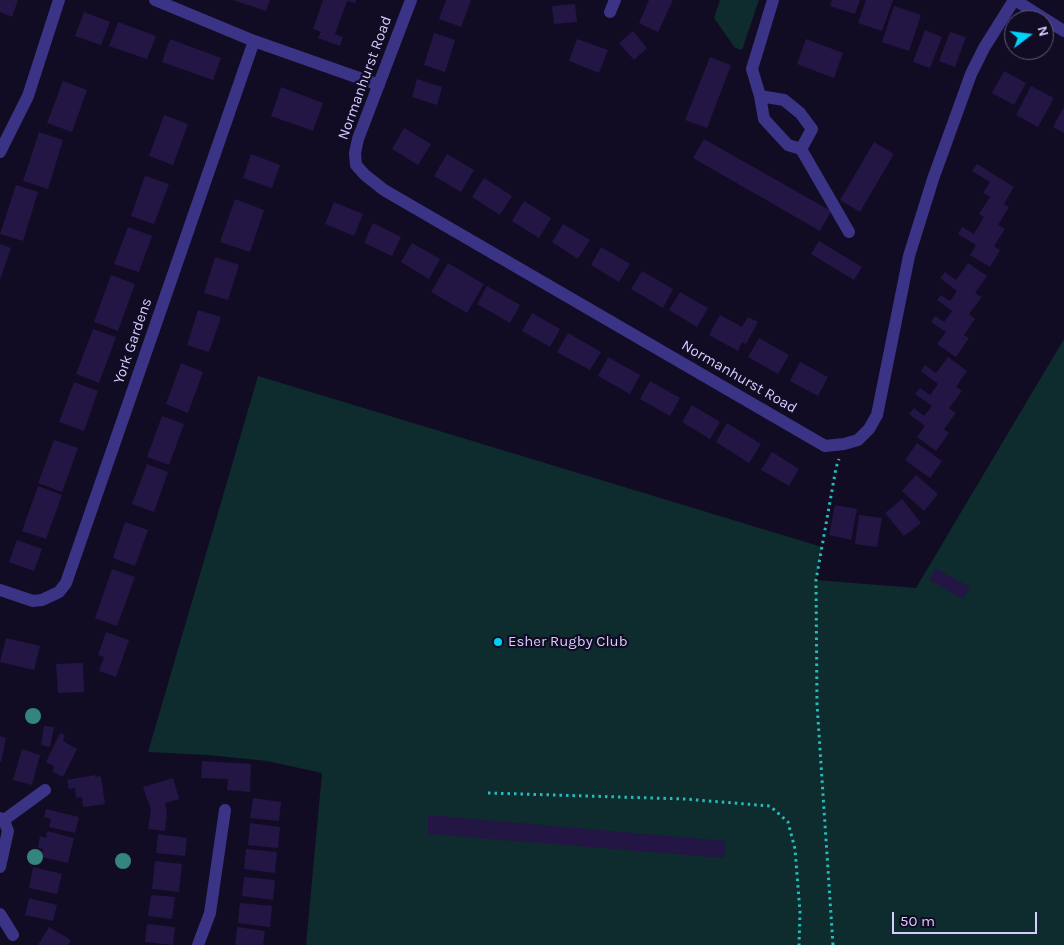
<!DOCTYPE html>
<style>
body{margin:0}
#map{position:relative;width:1064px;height:945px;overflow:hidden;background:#110c23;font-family:Karla,sans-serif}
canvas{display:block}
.north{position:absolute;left:1004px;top:10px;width:50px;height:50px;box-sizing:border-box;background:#110c23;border:1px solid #60597b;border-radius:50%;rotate:75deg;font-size:14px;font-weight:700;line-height:20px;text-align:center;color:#d6cdff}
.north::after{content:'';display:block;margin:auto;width:18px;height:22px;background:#00d1f8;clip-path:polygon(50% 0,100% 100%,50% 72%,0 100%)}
.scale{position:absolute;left:892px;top:912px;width:145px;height:22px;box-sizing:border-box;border:2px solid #d6cdff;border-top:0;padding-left:6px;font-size:15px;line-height:18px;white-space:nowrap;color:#d6cdff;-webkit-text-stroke:4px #110c23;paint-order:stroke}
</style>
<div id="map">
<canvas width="1064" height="945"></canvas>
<div class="north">N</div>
<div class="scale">50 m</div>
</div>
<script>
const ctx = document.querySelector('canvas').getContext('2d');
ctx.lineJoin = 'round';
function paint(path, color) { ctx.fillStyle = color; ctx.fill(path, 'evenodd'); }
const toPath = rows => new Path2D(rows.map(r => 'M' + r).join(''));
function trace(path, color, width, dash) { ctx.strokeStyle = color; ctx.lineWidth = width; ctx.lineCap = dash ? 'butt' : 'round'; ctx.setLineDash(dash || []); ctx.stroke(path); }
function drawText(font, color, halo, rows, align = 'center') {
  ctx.font = font + ' Karla,sans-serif'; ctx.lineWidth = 4.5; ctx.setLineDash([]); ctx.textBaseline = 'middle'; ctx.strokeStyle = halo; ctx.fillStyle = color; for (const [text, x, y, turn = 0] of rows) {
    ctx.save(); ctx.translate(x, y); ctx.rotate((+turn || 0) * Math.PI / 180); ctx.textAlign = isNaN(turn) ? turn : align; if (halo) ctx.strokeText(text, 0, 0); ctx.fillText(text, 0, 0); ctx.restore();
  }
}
const green = toPath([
 [720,0,759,0,742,50,735,48,714,18],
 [1064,339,1064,945,306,945,322,773,267,761,208,755,148,752,258,376,822,547,816,580,916,588]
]);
const building = toPath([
 [0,0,18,0,12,17,0,12],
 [233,0,270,0,266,11],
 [323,0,356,0,355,3,347,1,335,34,343,37,340,46,318,38,321,32,313,29],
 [446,0,471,0,461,27,439,19],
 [649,0,673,0,658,32,639,23],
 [832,0,860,0,855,14,830,6],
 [866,0,893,0,882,31,858,23],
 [575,4,577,22,554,24,552,6],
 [894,6,921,15,909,51,882,42],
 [84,12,110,22,101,45,75,36],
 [118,22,156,36,147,59,109,46],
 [925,30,942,37,930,68,913,62],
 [633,31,647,48,634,60,619,43],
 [950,32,966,37,955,67,939,61],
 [434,33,455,40,445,72,424,65],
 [170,39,221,58,213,80,162,62],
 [577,39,608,50,599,73,569,61],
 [806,39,843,53,834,78,797,64],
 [710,57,731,65,707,128,685,120],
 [1004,71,1026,83,1014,105,992,93],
 [417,79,442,87,437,105,412,97],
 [63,81,87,90,72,132,47,123],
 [1031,86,1054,98,1038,127,1016,115],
 [281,87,323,103,313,131,271,116],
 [1064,107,1064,133,1053,127],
 [164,115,188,124,173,165,149,156],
 [404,128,431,144,418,165,392,149],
 [39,132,63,140,48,189,23,181],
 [704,139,831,211,820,231,693,158],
 [874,142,894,154,860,212,840,200],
 [251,154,280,165,272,188,243,178],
 [447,154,474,170,461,192,434,176],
 [977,164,1014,187,1004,204,1009,207,998,225,1005,229,994,246,1000,250,990,267,970,255,976,245,958,234,962,227,974,234,984,217,979,214,990,197,983,193,990,182,972,171],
 [145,176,169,184,154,224,131,216],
 [484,178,512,196,500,215,472,197],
 [16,185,38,192,23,241,0,234],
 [235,199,264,210,250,252,220,242],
 [524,201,551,218,539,238,512,221],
 [334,202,363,214,354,236,325,224],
 [373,223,401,237,392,256,364,243],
 [563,224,590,240,578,259,552,242],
 [128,227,152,236,139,272,114,264],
 [819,241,862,267,854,280,811,254],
 [412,243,440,259,429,279,401,262],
 [0,244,11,248,0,280],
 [601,247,630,264,619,282,591,265],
 [215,257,239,265,228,300,204,293],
 [448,263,484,284,467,313,431,292],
 [968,263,987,276,975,293,982,297,969,314,975,319,964,335,969,338,956,357,937,344,946,332,931,322,935,316,944,322,952,311,937,300,941,295,950,301,957,291,940,278,945,272,956,280],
 [642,271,673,289,663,308,631,289],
 [111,275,135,284,118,331,94,322],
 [487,286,520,305,510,323,477,304],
 [680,292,708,308,697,327,669,310],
 [198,310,221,317,209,352,187,345],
 [532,313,560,329,550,347,522,331],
 [720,315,742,327,748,317,758,322,746,344,742,342,738,351,709,335],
 [93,329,116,337,99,383,76,374],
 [568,333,601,352,590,370,557,352],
 [759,338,789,355,778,374,748,357],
 [608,357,640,375,630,394,598,376],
 [948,357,967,371,956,387,962,391,949,408,956,413,944,429,949,433,936,451,917,437,925,426,909,414,914,408,924,416,932,406,915,394,920,388,930,395,938,384,921,371,925,365,936,373],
 [800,362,828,377,818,396,790,381],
 [181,363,203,372,188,413,166,404],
 [650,381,680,398,670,416,640,399],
 [74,382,98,391,84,431,59,422],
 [692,405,720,422,710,439,682,422],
 [162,416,184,424,169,465,147,457],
 [727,423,761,444,749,463,716,442],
 [54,440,78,448,62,492,38,483],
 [917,443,942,461,930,478,905,460],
 [772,452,799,469,789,486,761,470],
 [147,464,168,472,154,512,132,504],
 [916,475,938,494,924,511,902,491],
 [38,486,62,495,46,539,22,531],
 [902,499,921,523,904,536,885,513],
 [835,505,857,509,851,540,829,535],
 [859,515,882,518,877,547,855,544],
 [125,522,148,530,135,566,113,558],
 [17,540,42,549,34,571,9,562],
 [935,568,970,587,963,599,929,580],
 [112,569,135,577,117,626,95,618],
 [106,632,129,640,116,677,99,671,104,657,98,655],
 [6,638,40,646,34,670,0,662],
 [83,663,84,692,58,693,56,664],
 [44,726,54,727,50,747,41,745],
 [60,733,65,735,63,741,77,749,63,777,53,772,54,766,46,762],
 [0,736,6,738,1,762,0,762],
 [22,749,40,755,32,785,13,780],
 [202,761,251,764,250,792,227,790,228,779,201,778],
 [95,775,95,777,101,776,105,804,83,807,82,797,76,798,75,788,69,789,67,780],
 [173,778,179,799,165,803,167,812,165,831,148,829,151,810,143,787],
 [253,798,281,802,279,821,250,818],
 [46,809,79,817,75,833,49,827,51,819,44,817],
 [428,815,726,841,724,858,428,834],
 [250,823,280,827,278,848,248,845],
 [47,831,74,838,68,863,41,857,43,849,38,848,40,836,46,838],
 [158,834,187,838,185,856,156,853],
 [246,849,277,852,275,873,244,869],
 [155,861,182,864,179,892,152,889],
 [33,867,62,874,57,894,29,888],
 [244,877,275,880,273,900,242,896],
 [151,895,175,897,172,919,148,916],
 [29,898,57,905,53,921,25,915],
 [240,903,272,906,270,927,238,923],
 [147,924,175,927,173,945,145,942],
 [49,927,71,940,68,945,38,945],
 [237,927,265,931,263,945,235,945]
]);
const path = toPath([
 [488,793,685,799,770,806,788,822,795,849,800,912,799,945],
 [833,945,817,704,816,580,836,468,839,459]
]);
const minor = toPath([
 [155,0,254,41,379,85],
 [411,0,358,139,355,153,356,165,365,175,384,190,825,446,844,444,858,440,869,429,877,415,909,256,933,179,971,74,984,48,1014,0],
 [1015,0,1064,31],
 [610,12,615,0],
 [760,96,784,100,800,113,812,129,801,149,788,145,764,119,760,96,752,69,773,0],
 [801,149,849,232],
 [0,152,28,96,59,0],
 [0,590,33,601,42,600,59,592,66,583,254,41],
 [0,818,4,820,8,831,0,867],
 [4,820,45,790],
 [0,914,13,935],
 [198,945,210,913,225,810]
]);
const trees = [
 [33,716],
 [35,857],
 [123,861]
];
const markers = [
 [498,642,5,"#00d1f8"]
];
const streetNames = [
 ["Normanhurst Road",365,78,-70],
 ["York Gardens",133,341,-71],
 ["Normanhurst Road",739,377,30]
];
const poiNames = [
 ["Esher Rugby Club",508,642]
];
paint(green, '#0e2c2d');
paint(building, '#231645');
trace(path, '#25bcbb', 3, [2.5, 4]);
trace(minor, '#3b3385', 12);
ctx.fillStyle = '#34857f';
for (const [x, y] of trees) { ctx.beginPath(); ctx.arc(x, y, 8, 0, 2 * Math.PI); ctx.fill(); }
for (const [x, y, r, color] of markers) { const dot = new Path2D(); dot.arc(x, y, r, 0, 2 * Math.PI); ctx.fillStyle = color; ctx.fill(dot); trace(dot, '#110c23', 2); }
drawText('15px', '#d6cdff', '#110c23', streetNames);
drawText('15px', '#d6cdff', '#110c23', poiNames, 'left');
</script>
